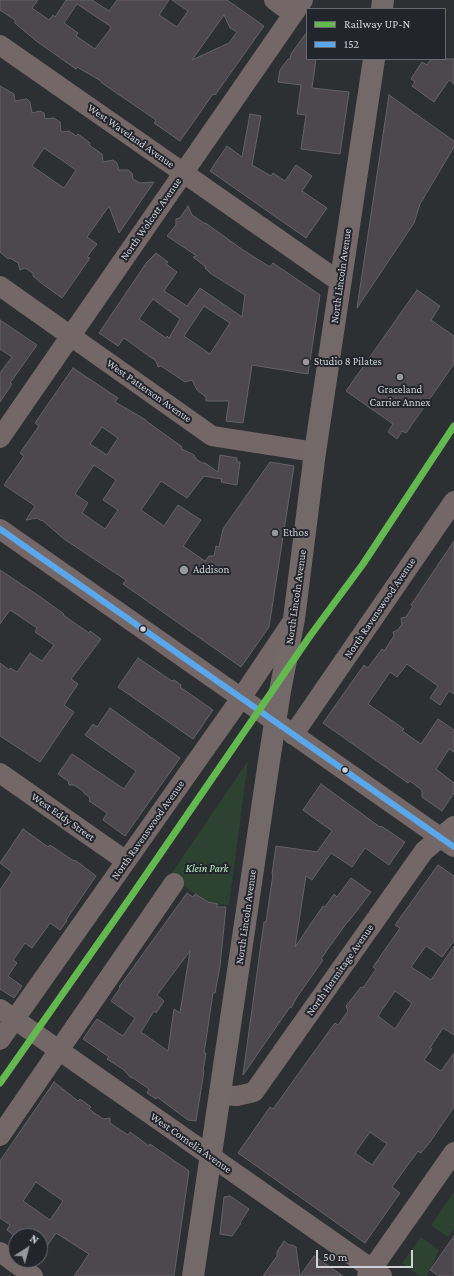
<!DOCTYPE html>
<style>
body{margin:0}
#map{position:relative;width:454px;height:1276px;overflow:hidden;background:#2d3033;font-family:"Crimson Pro",serif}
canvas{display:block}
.legend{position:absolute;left:306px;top:8px;width:140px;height:52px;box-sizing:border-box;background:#22252b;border:1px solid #686a70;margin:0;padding:5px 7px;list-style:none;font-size:12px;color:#d0d2d7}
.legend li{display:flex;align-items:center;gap:8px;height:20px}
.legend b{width:20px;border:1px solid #686a70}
.north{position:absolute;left:8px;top:1228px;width:40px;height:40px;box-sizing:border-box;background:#22252b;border:1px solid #686a70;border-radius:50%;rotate:36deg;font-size:11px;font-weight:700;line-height:16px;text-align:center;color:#d0d2d7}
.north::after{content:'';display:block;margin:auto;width:14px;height:18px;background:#97999e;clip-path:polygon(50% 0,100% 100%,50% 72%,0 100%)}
.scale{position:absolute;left:316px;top:1250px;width:97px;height:18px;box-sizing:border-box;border:2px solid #d0d2d7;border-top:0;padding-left:5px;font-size:12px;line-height:14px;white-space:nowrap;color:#d0d2d7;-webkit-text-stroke:3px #22252b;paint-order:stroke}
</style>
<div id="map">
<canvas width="454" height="1276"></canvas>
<ul class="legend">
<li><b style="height:5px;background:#63b84f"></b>Railway UP-N</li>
<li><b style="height:5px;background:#5aa8eb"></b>152</li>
</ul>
<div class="north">N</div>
<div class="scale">50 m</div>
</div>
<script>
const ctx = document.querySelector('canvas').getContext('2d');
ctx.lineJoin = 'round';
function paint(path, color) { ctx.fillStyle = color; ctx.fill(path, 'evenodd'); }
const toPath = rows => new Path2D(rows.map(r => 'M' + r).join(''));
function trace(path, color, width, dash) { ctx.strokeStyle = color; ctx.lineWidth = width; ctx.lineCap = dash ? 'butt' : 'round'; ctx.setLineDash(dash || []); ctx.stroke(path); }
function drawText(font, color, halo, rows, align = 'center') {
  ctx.font = font + ' "Crimson Pro",serif'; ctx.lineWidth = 4; ctx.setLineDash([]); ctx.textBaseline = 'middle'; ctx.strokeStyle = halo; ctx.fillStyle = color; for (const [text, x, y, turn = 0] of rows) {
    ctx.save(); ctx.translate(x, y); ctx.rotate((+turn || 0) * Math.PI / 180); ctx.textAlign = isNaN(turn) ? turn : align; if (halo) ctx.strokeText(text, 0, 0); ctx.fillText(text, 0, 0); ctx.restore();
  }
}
const green = toPath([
 [248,761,229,905,208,902,169,877],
 [454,1192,454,1229,448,1237,431,1225],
 [421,1237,439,1250,427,1276,420,1276,402,1263]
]);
const building = toPath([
 [0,0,38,0,32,8,49,20,53,15,55,17,66,0,92,0,109,11,117,0,169,0,159,15,177,27,188,11,172,0,227,0,264,26,215,95,213,94,180,141,154,123,156,120,102,83,101,81,77,67,76,69,35,40,15,23,15,20,0,10,0,0],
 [77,4,110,26,111,28,95,49,76,36,78,33,64,23,77,4],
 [224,15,230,28,237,32,229,43,192,60,224,15],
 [307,32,307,59,316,59,312,88,349,92,340,154,301,149,306,115,297,114,301,85,278,82,280,70,288,59,290,59,291,54,307,32],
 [431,59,454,59,454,84,449,80,434,102,412,86,415,82,411,79,422,62,427,65,431,59],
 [0,86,14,94,15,101,27,99,30,102,32,113,40,111,44,113,45,119,54,118,60,122,61,132,69,131,76,136,78,134,90,143,89,145,102,154,103,162,113,160,117,163,119,170,128,170,132,173,133,179,140,183,154,182,119,233,109,206,87,237,97,244,87,257,90,258,62,298,41,283,33,276,33,273,25,268,20,270,18,263,10,258,8,259,0,252,0,86],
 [44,148,76,170,64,188,32,166,44,148],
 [389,95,454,141,454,147,420,204,414,223,357,308,389,95],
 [250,114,261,116,252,165,271,176,273,173,285,181,296,165,312,176,302,191,327,208,306,238,210,171,227,146,242,157,250,114],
 [188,206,192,215,204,223,207,224,243,250,270,267,273,263,320,295,308,374,252,365,243,423,226,421,229,401,206,401,206,397,197,390,192,380,185,382,161,366,158,367,156,361,124,338,118,346,99,333,147,262,156,253,168,262,166,264,177,272,164,291,187,306,200,288,242,317,245,295,210,273,205,268,206,267,193,257,197,256,167,236,176,225,176,219,180,218,188,206],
 [153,299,180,319,169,338,167,336,166,338,139,319,153,299],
 [204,306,230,323,210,354,184,336,204,306],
 [417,290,440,306,431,320,454,336,454,364,406,433,402,431,397,439,388,432,393,424,346,391,417,290],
 [0,320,37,345,10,383,12,384,0,402,0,373,12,357,0,349,0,320],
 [73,368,118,398,115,402,146,420,146,421,181,446,182,449,194,455,196,459,202,463,205,463,218,472,220,455,237,458,237,462,240,462,237,485,221,482,222,479,204,476,187,498,161,481,141,510,164,526,178,505,201,520,183,546,205,561,209,556,214,556,216,546,219,547,223,529,270,462,294,466,269,627,241,667,123,584,126,580,64,539,42,520,42,521,37,518,26,520,35,506,4,485,24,456,20,453,39,426,35,423,73,368],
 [102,427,118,438,107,455,90,444,102,427],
 [94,465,116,480,103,500,118,510,105,529,82,513,88,503,75,494,94,465],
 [454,541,454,694,449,691,440,705,430,698,438,686,407,664,397,677,390,672,368,704,404,729,402,731,421,744,438,719,454,730,454,752,449,749,436,769,454,783,454,793,442,811,422,797,422,790,410,781,408,783,323,723,364,665,368,668,382,649,384,651,394,636,393,632,398,630,402,624,401,618,406,617,413,606,411,605,419,593,454,541],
 [0,570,39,596,64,614,63,615,89,633,90,631,101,639,71,679,78,684,64,705,74,712,40,762,0,736,0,663,9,670,10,668,17,672,30,653,42,661,54,645,35,632,37,628,10,610,0,624,0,570],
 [138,658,172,681,174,680,181,685,180,687,213,710,193,739,118,687,138,658],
 [110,708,180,758,125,836,103,820,107,813,89,801,90,798,84,793,83,791,74,785,69,785,68,781,58,774,72,754,124,789,136,771,85,735,93,724,97,727,110,708],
 [321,784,380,827,381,826,405,842,389,865,365,848,352,867,331,853,312,880,306,876,295,947,323,906,325,907,334,894,337,897,351,878,371,892,349,921,348,921,330,946,321,959,323,960,297,997,291,1008,290,1007,243,1075,264,922,266,922,273,874,272,874,276,846,317,852,332,831,303,810,321,784],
 [23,829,48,847,50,845,74,861,75,860,96,876,66,920,67,921,60,930,50,923,32,948,25,943,13,960,17,963,8,976,22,986,14,998,0,989,0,890,12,872,0,863,23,829],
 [438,865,454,876,454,941,442,957,426,946,411,967,431,980,454,946,454,1035,443,1028,430,1048,432,1049,424,1060,441,1071,454,1053,454,1107,430,1142,421,1153,418,1151,392,1187,400,1193,365,1243,238,1153,270,1107,273,1109,335,1023,338,1025,348,1011,346,1006,361,987,363,988,376,969,373,967,400,928,395,925,438,865],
 [395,991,412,1003,395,1029,378,1016,395,991],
 [370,1132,387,1144,372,1165,355,1153,370,1132],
 [187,893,193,897,195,894,208,902,218,904,216,907,226,907,220,966,215,993,213,993,204,1053,206,1053,203,1071,204,1071,196,1121,188,1120,157,1097,156,1099,147,1093,149,1089,133,1078,130,1077,124,1070,107,1059,109,1057,83,1039,97,1019,123,1036,135,1018,111,1001,120,988,119,987,187,893],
 [190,951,180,1013,174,1009,168,1051,141,1032,154,1011,156,1013,164,1001,157,995,190,951],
 [54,1082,78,1101,80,1099,91,1107,89,1109,103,1119,110,1118,110,1123,128,1135,130,1132,149,1146,150,1144,189,1171,174,1276,74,1276,89,1254,56,1233,40,1256,40,1236,15,1236,7,1230,10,1225,0,1218,0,1161,54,1082],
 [36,1182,63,1201,50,1220,23,1201,36,1182],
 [230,1196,249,1209,240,1223,241,1223,232,1236,220,1234,224,1197,230,1196],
 [454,1236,454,1276,439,1276,430,1270,454,1236],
 [284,1241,289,1245,292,1245,296,1247,300,1276,263,1276,277,1256,277,1252,284,1241],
 [314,1256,343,1276,300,1276,314,1256]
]);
const minor = toPath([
 [274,0,293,14],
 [0,45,340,282],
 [0,286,212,436,315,452],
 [0,438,303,0],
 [0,529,454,847],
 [293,735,454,501],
 [0,773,126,861],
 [0,1009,382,1276],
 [0,1040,241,698,294,619],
 [219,1095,237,1096,254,1092,424,851,454,826],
 [0,1136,174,883],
 [0,1252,33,1276],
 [367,1276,454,1152]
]);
const major = toPath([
 [382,9,383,0],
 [193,1276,269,761,280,691,294,619,315,452,374,59]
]);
const bus1 = toPath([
 [0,529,454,847]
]);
const rail1 = toPath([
 [0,1083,130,898,310,636,363,564,454,426]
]);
const markers = [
 [306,362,4,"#97999e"],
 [400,377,4,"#97999e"],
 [275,533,4,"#97999e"],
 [184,570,5,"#97999e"],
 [143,629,3.5,"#d0d2d7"],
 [345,770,3.5,"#d0d2d7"]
];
const streetNames = [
 ["West Waveland Avenue",131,136,35],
 ["North Wolcott Avenue",151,219,-55],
 ["North Lincoln Avenue",341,276,-82],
 ["West Patterson Avenue",149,391,35],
 ["North Lincoln Avenue",296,597,-82],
 ["North Ravenswood Avenue",380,608,-56],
 ["West Eddy Street",63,817,35],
 ["North Ravenswood Avenue",148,830,-55],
 ["North Lincoln Avenue",246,917,-82],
 ["North Hermitage Avenue",340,970,-55],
 ["West Cornelia Avenue",191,1143,35]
];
const poiNames = [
 ["Studio 8 Pilates",314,362],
 ["Graceland",400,390,"center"],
 ["Carrier Annex",400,403,"center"],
 ["Ethos",283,533],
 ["Addison",193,570]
];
const parkNames = [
 ["Klein Park",207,869]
];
paint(green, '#2d4231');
paint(building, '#4d484e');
trace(building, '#636365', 1);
trace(minor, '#736867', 20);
trace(major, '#736969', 22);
trace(bus1, '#5aa8eb', 6);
trace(rail1, '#63b84f', 7);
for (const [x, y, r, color] of markers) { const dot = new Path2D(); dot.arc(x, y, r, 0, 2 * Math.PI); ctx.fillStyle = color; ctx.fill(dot); trace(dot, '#22252b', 1.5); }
drawText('11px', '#d0d2d7', '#22252b', streetNames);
drawText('11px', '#d0d2d7', '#22252b', poiNames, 'left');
drawText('italic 11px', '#bbeec1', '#22252b', parkNames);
</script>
